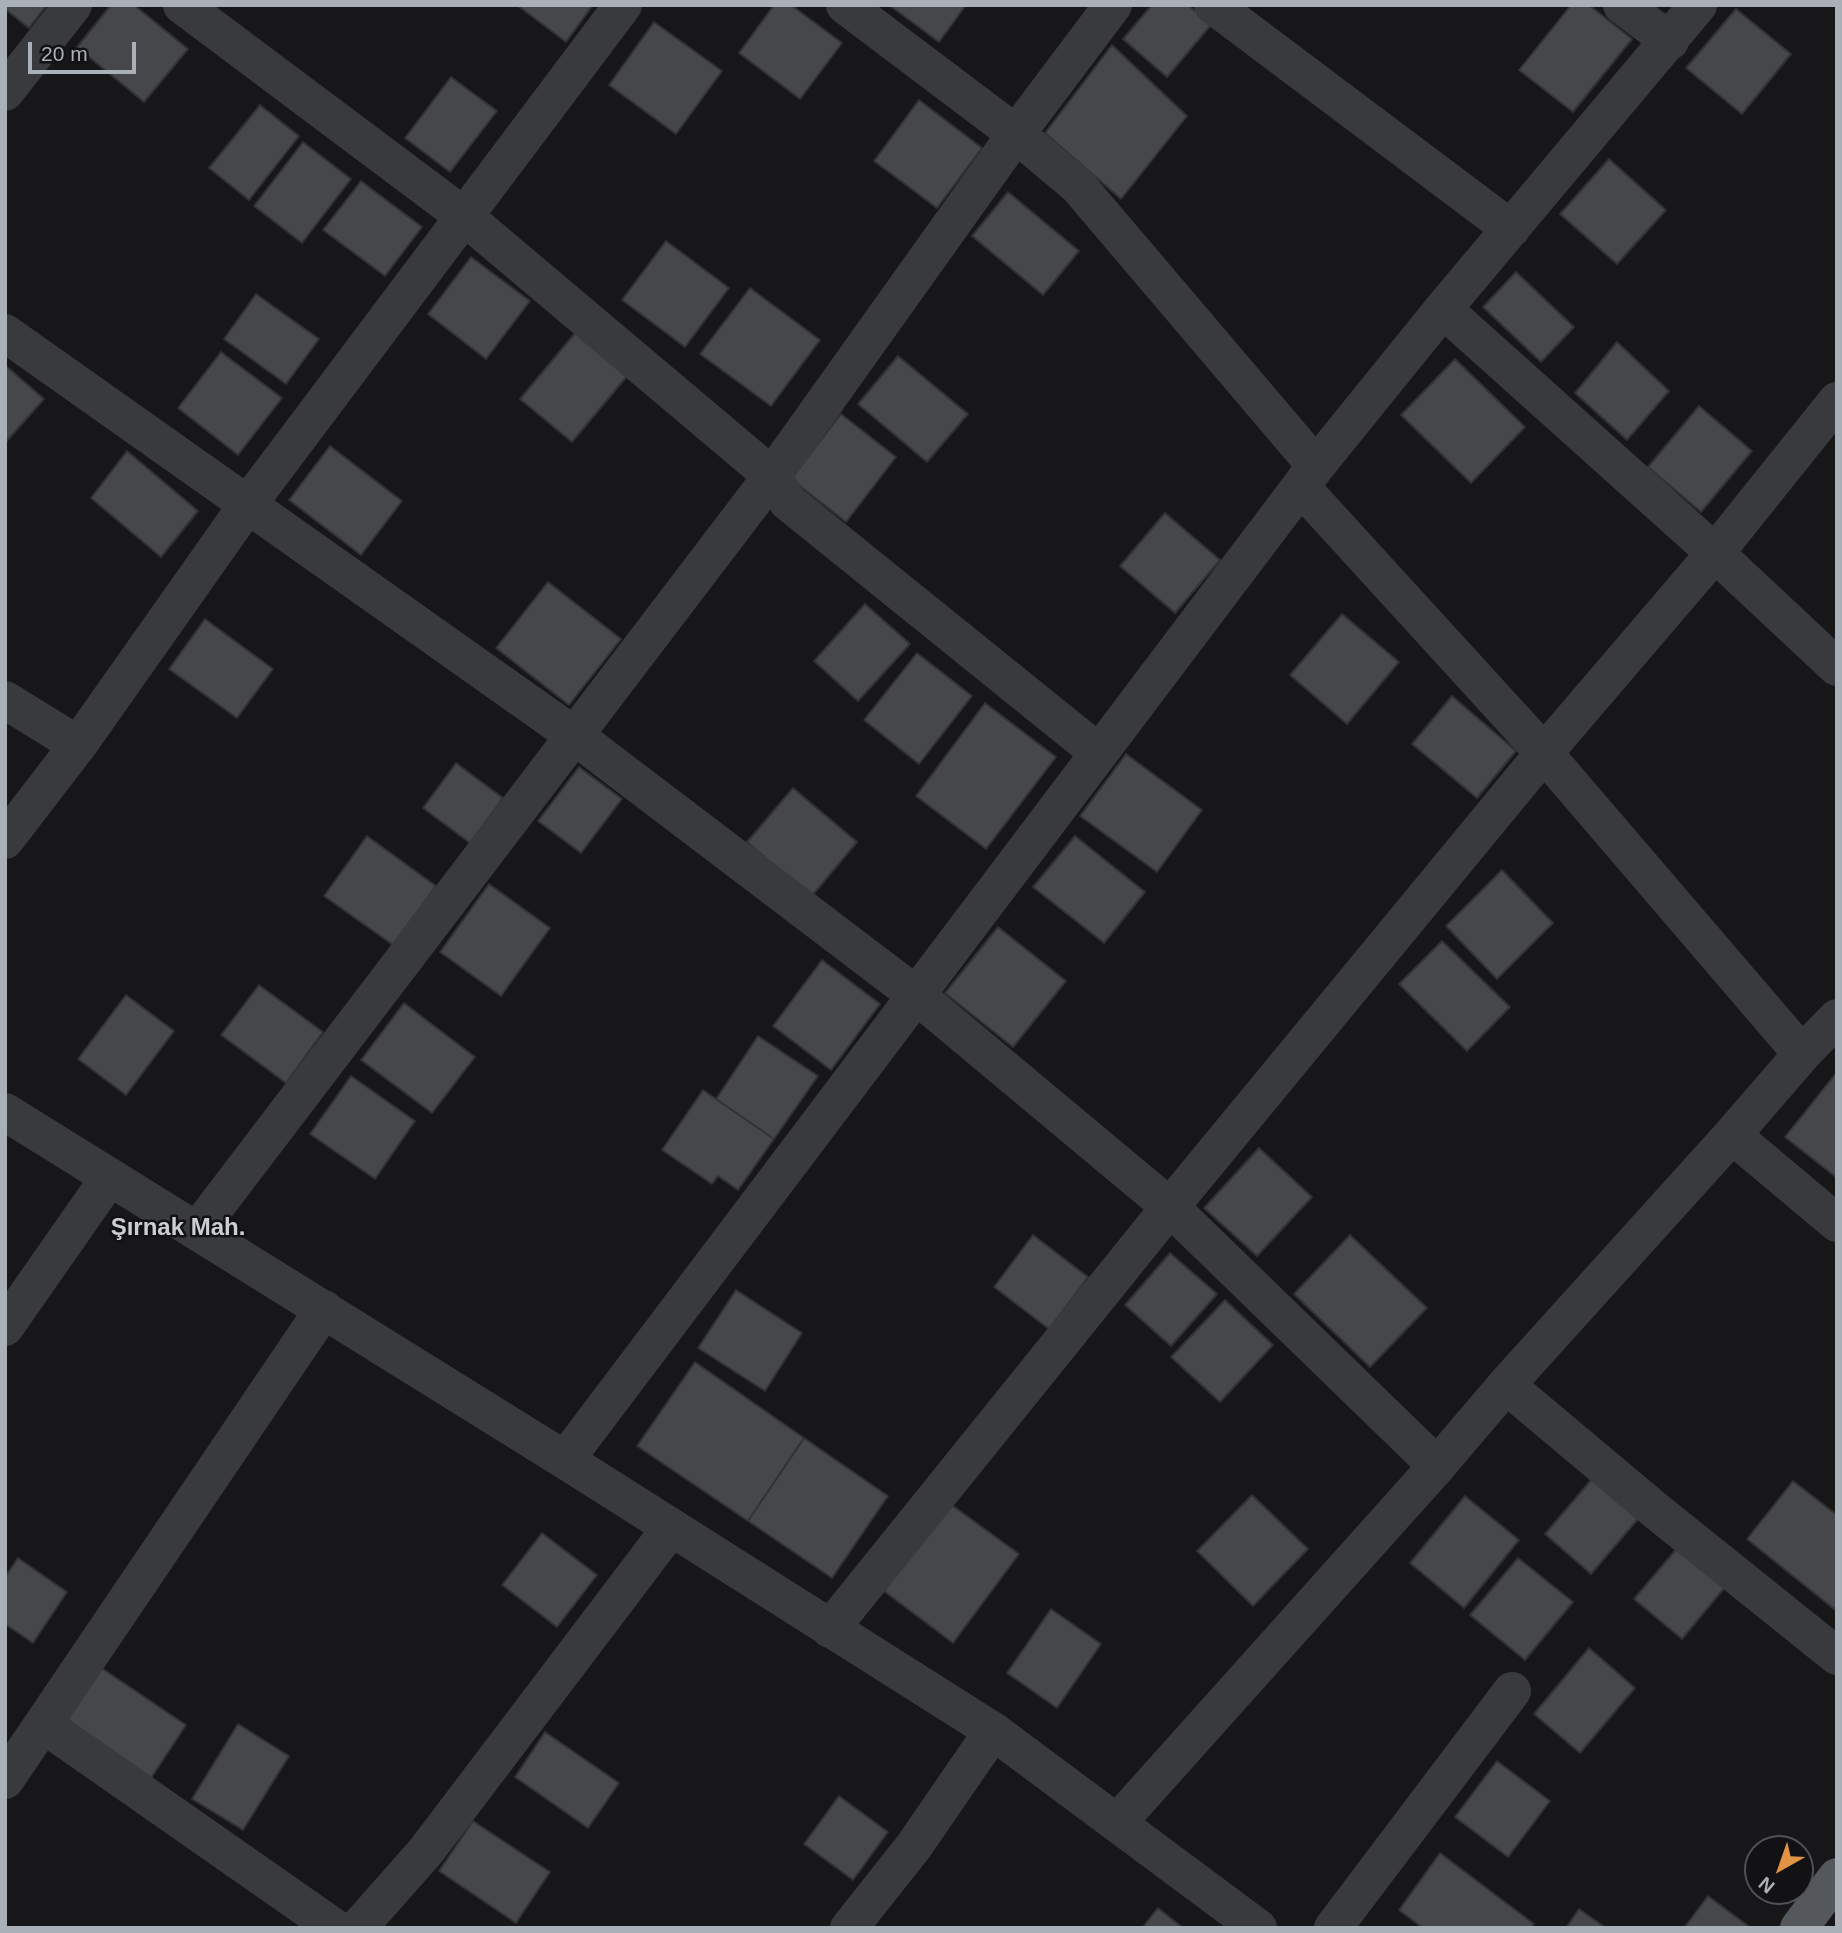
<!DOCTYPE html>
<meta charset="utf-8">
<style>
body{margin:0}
#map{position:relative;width:1842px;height:1933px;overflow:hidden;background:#171719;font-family:Arial,sans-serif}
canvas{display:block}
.frame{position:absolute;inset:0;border:7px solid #aab0b7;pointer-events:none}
.north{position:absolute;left:1744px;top:1835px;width:70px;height:70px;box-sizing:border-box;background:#121214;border:2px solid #4f5155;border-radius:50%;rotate:220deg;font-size:19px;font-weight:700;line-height:28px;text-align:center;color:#aab0b7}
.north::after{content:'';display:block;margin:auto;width:24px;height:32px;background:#e39344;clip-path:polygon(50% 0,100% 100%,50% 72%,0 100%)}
.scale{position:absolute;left:28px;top:42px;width:108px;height:32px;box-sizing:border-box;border:4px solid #aab0b7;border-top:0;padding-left:9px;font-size:21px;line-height:24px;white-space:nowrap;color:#aab0b7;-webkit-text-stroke:5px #121214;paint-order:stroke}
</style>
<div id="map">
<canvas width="1842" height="1933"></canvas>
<div class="frame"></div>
<div class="north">N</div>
<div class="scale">20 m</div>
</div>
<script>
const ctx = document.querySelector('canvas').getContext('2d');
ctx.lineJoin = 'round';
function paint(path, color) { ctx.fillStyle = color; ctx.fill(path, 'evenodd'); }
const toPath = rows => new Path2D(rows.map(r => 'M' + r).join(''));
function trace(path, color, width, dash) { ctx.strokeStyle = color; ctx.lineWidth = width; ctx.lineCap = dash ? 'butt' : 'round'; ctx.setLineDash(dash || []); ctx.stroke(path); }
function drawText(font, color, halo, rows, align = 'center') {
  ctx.font = font + ' Arial,sans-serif'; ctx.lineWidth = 5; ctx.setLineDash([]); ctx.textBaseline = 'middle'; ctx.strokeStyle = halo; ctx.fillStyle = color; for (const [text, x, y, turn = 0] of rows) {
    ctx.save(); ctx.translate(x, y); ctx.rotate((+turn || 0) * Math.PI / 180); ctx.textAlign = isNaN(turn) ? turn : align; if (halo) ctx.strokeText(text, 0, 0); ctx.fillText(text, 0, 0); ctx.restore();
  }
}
const building = toPath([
 [5,5,47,5,29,28,5,9,5,5],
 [111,5,134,5,188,49,144,102,77,47,111,5],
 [517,5,593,5,566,42,517,5],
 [774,5,791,5,842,43,800,99,739,53,774,5],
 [889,5,966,5,939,42,889,5],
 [1152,5,1188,5,1211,25,1167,77,1123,39,1152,5],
 [1571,5,1589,5,1632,39,1573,112,1519,70,1571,5],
 [1736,9,1791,54,1742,114,1686,68,1736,9],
 [654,22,722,71,676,134,609,85,654,22],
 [1112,45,1187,116,1121,199,1045,133,1112,45],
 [451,77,497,111,450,172,405,138,451,77],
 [919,100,982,148,937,208,874,161,919,100],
 [260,105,299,136,249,200,209,168,260,105],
 [303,142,351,179,302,243,254,206,303,142],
 [1609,159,1666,210,1617,264,1560,214,1609,159],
 [361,181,422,227,385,276,323,230,361,181],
 [1008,192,1079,251,1043,295,972,236,1008,192],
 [666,241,729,288,685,347,622,300,666,241],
 [471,257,530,301,486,359,428,314,471,257],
 [1516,272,1574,327,1541,362,1483,307,1516,272],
 [750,288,820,340,771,406,700,354,750,288],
 [256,294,319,339,286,384,224,339,256,294],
 [576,332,628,375,572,442,520,399,576,332],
 [1617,342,1669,391,1627,440,1575,393,1617,342],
 [221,352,282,398,238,455,178,408,221,352],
 [898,356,968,414,927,462,858,404,898,356],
 [1455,359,1525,427,1471,483,1401,415,1455,359],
 [6,366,44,399,5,443,5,367,6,366],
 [1699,406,1752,451,1701,512,1648,467,1699,406],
 [841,414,896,457,846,522,791,479,841,414],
 [330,446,402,501,361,555,289,500,330,446],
 [127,451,198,511,161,557,91,498,127,451],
 [1165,513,1220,560,1175,613,1120,566,1165,513],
 [548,582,621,639,569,705,496,648,548,582],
 [865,604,910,644,858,701,814,661,865,604],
 [1342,614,1399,662,1347,724,1290,675,1342,614],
 [205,619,273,669,237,718,169,669,205,619],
 [917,653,972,696,919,764,864,720,917,653],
 [1452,696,1516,751,1477,798,1412,744,1452,696],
 [985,703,1056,757,986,849,916,796,985,703],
 [1126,754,1202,810,1157,872,1080,816,1126,754],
 [456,763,503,798,470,843,423,808,456,763],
 [579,767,622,799,581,853,538,821,579,767],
 [793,788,857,842,811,897,747,842,793,788],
 [367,836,436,886,393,945,324,896,367,836],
 [1075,836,1145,892,1104,943,1033,887,1075,836],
 [1502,870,1553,923,1497,979,1446,926,1502,870],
 [489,884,550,928,501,996,440,952,489,884],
 [998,927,1066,981,1013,1047,945,993,998,927],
 [1442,941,1510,1007,1467,1051,1399,984,1442,941],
 [822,960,880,1004,831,1070,773,1026,822,960],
 [259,985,323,1032,286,1083,221,1035,259,985],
 [126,995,174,1031,126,1095,78,1059,126,995],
 [404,1003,475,1057,432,1113,361,1060,404,1003],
 [758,1036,818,1076,774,1139,716,1099,758,1036],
 [1837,1072,1837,1178,1785,1137,1837,1072],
 [351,1076,415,1121,375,1179,310,1134,351,1076],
 [703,1090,774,1139,738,1190,718,1176,712,1184,662,1150,703,1090],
 [1259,1148,1312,1197,1257,1256,1204,1208,1259,1148],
 [1033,1235,1088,1277,1049,1329,994,1287,1033,1235],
 [1350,1235,1427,1308,1370,1367,1294,1294,1350,1235],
 [1170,1253,1217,1294,1171,1346,1125,1305,1170,1253],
 [736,1290,802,1333,765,1391,698,1348,736,1290],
 [1225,1300,1273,1345,1220,1402,1171,1357,1225,1300],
 [695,1362,804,1438,748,1521,637,1446,695,1362],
 [804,1438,888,1496,832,1578,748,1521,804,1438],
 [1592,1479,1638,1519,1591,1574,1545,1534,1592,1479],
 [1793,1481,1837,1515,1837,1605,1834,1609,1747,1539,1793,1481],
 [1252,1495,1308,1549,1253,1606,1197,1551,1252,1495],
 [1465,1496,1519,1540,1464,1608,1410,1563,1465,1496],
 [949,1503,1019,1554,953,1643,884,1591,949,1503],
 [542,1533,597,1575,557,1627,502,1585,542,1533],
 [1679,1546,1726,1586,1682,1639,1634,1599,1679,1546],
 [18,1558,67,1592,33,1643,5,1624,5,1577,18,1558],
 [1518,1558,1573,1602,1525,1660,1470,1615,1518,1558],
 [1051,1609,1101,1644,1057,1708,1007,1673,1051,1609],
 [1589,1648,1635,1688,1580,1753,1534,1714,1589,1648],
 [100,1667,186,1725,151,1778,64,1720,100,1667],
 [238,1724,289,1756,243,1830,192,1799,238,1724],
 [545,1732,619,1783,588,1828,515,1777,545,1732],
 [1497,1761,1550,1801,1508,1857,1455,1817,1497,1761],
 [839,1796,888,1832,853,1880,804,1844,839,1796],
 [473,1821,550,1872,516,1923,439,1871,473,1821],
 [1440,1853,1534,1924,1531,1928,1423,1928,1399,1910,1440,1853],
 [1708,1896,1751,1928,1684,1928,1708,1896],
 [1158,1908,1183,1928,1142,1928,1158,1908],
 [1579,1909,1606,1928,1566,1928,1579,1909]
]);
const minor = toPath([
 [182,5,465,217,772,476,788,502,1099,753],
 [845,5,1016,134,1078,186,1316,466],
 [1213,5,1511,229],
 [1622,5,1670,41],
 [5,92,73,5],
 [1443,309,1715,553,1837,667],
 [5,333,575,736,916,995,1170,1207,1437,1466],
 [1301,487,1544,753,1802,1054],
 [5,700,78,745],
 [5,840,78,745,248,504,623,5],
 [5,1112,565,1460,993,1731,1258,1928],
 [1732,1135,1837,1223],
 [197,1231,772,476,1016,134,1113,5],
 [5,1327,109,1178],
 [1506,1385,1655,1510,1837,1656],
 [565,1460,1316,466,1443,309,1698,5],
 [830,1629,1170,1207,1544,753,1715,553,1837,401],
 [43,1724,335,1928],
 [5,1780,324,1309],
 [1118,1822,1437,1466,1506,1385,1732,1135,1802,1054,1837,1018],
 [358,1928,426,1851,670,1529],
 [849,1928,914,1846,993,1731],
 [1333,1928,1512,1691]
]);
const major = toPath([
 [1799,1928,1837,1877]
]);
const districtNames = [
 ["Şırnak Mah.",178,1228]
];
paint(building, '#46474b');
trace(building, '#313234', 2);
trace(minor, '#383a3d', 38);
trace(major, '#54575c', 38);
drawText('bold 24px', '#cbcfd4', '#121214', districtNames);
</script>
